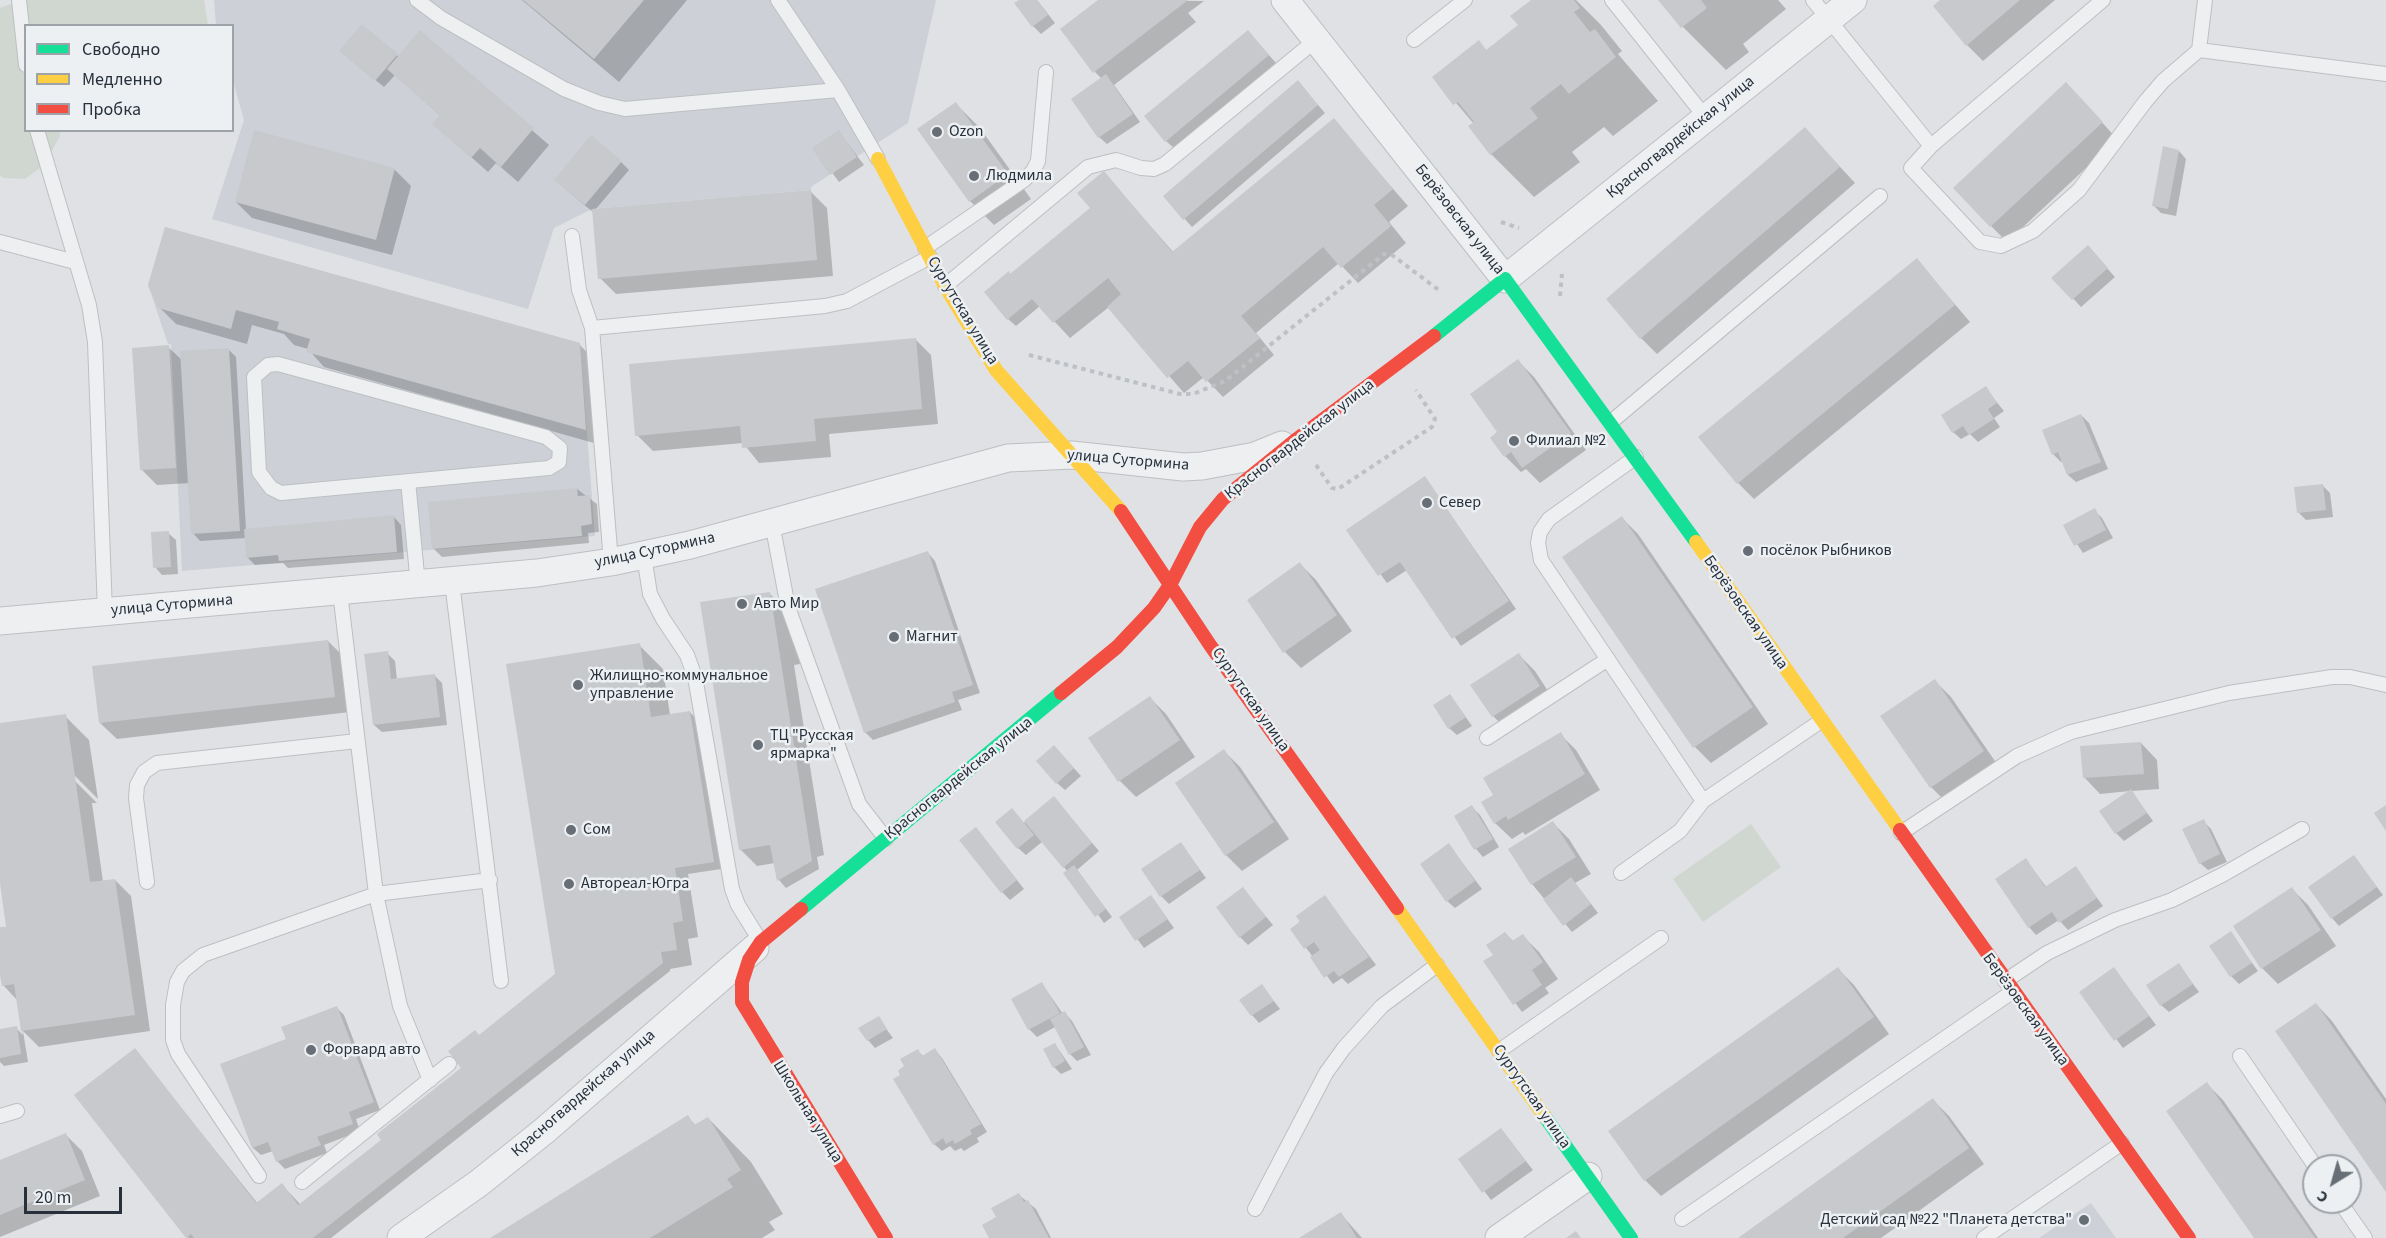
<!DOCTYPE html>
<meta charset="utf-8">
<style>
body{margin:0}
#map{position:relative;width:2386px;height:1238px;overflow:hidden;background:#dfe1e4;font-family:"Source Sans 3",sans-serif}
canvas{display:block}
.legend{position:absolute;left:24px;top:24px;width:210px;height:108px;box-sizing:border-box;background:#ecf0f3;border:2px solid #9ea3a9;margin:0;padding:8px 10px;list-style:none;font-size:18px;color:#28303b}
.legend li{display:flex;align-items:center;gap:12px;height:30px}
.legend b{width:30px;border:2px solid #9ea3a9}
.north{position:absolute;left:2302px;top:1154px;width:60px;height:60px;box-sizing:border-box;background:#ecf0f3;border:2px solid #9ea3a9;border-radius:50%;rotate:217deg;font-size:16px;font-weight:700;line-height:24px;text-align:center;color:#28303b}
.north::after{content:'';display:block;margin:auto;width:21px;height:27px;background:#686e76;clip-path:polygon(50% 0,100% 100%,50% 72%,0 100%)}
.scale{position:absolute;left:24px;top:1187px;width:98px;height:27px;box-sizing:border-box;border:3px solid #28303b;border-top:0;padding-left:8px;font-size:18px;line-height:21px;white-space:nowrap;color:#28303b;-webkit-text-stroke:4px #ecf0f3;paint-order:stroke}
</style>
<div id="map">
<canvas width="2386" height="1238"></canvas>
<ul class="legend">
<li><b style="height:8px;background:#16e098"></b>Свободно</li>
<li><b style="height:8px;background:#ffcf43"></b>Медленно</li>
<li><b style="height:8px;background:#f24e42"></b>Пробка</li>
</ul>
<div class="north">С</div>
<div class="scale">20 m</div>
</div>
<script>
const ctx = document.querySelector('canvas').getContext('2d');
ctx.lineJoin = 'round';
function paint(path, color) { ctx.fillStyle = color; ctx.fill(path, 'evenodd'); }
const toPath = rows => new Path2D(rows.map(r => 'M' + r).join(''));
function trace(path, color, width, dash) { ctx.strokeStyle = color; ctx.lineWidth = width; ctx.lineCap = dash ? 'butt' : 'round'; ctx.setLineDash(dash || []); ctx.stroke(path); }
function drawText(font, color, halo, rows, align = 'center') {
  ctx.font = font + ' "Source Sans 3",sans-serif'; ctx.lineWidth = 5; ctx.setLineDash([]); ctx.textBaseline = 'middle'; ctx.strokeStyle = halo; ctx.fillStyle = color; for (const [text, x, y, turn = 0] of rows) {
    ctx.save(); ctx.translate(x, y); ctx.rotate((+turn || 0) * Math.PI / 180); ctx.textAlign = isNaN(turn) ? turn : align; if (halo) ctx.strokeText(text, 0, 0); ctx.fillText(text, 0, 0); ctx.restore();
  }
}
const built = toPath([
 [214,0,936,0,908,123,811,187,811,190,592,209,554,228,528,309,212,219,244,120,233,81,232,26,216,25],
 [165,227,580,343,595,536,182,571,171,344,168,344,148,285],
 [2091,1203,2116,1238,2039,1238]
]);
const green = toPath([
 [23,0,204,0,208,25,26,26,26,130,60,131,60,136,44,165,25,179,4,178,0,176,0,8],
 [1751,824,1781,867,1703,922,1673,879]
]);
const shadow = toPath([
 [522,0,687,0,619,82],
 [1021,0,1037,0,1055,23,1041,34,1033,26],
 [1101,0,1204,1,1188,13,1196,22,1114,85,1140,122,1107,144,1099,137,1102,79,1095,72],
 [1533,0,1576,0,1601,25,1622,51,1618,54,1658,101,1613,136,1604,127,1572,152,1580,162,1534,197,1491,154,1474,124,1434,77,1479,42,1487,51,1520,26],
 [1660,0,1778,0,1786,9,1743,44,1749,52,1726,70,1683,27],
 [1943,0,2055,0,1983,61,1967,45],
 [362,26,399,57,420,33,549,145,518,182,496,163,488,172,434,124,441,116,395,75,384,87,349,58],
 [1253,37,1276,63,1174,148,1166,141],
 [1305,90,1325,113,1192,227,1165,197],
 [2082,100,2117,139,2007,242,1991,226],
 [956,104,980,128,1031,199,994,225,970,201],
 [1333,120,1408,206,1389,222,1406,243,1358,283,1339,263,1256,333,1274,355,1223,397,1204,377,1184,393,1109,307,1070,338,1040,306,1016,326,1008,319,1018,283,1092,208,1104,173,1174,253],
 [1805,129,1855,183,1657,354,1641,338],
 [839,132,864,165,839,182,814,148],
 [2179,151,2186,159,2176,216,2161,213,2153,205],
 [621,162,629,170,595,210,811,192,827,208,833,276,616,294,600,278,594,213,563,187],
 [395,170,411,186,392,255,252,218,236,202],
 [2095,255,2115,277,2081,307,2054,278],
 [1917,260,1970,322,1754,499,1738,483],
 [150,285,579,344,595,361,601,445,324,367,308,349,294,345,284,334,252,325,247,344,176,324,159,307],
 [915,339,931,355,938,424,829,434,831,457,759,463,743,443,653,451,637,435],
 [168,347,183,361,228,349,236,357,246,530,394,517,401,525,404,559,288,568,283,563,255,565,247,557,246,538,200,541,193,533,190,483,157,485,141,469],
 [1518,361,1534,377,1586,450,1540,483,1526,469,1521,472,1505,456,1499,433],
 [1985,388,2004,411,1994,418,2000,427,1978,442,1970,434,1961,439,1953,432],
 [2081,415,2089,423,2108,469,2076,482,2068,475,2063,461,2061,462,2053,454],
 [1425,478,1516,609,1461,646,1407,570,1387,583,1348,530],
 [2322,485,2330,493,2333,517,2306,520,2298,512],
 [577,489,597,504,599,532,588,533,589,543,442,557,434,549],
 [2094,510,2102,518,2113,538,2083,553,2065,526],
 [1622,518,1638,534,1768,724,1711,763,1695,747,1564,558],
 [168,533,176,540,178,574,162,575,155,567],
 [928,553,935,561,980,693,958,700,962,710,873,740,865,732],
 [1300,564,1316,580,1352,631,1301,668,1285,652],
 [769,593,793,617,800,664,794,665,824,855,817,857,819,869,786,888,779,880,775,863,757,866,741,850],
 [328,641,344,657,350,712,117,739,100,723],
 [639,645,663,669,670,715,690,712,697,720,721,869,688,874,698,937,688,939,692,965,670,969,670,971,331,1238,188,1238,76,1096,135,1050,258,1204,282,1185,301,1205,383,1140,463,1068,480,1036,557,974],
 [387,653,395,661,397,680,434,675,442,683,447,725,382,732,374,725],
 [1519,655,1535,671,1555,702,1509,732,1493,716],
 [1935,681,1951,697,1999,767,1947,803,1931,787],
 [1450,695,1472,726,1457,735,1449,728],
 [1150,698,1166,714,1195,757,1136,797,1120,781,1090,738],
 [65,716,89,740,98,799,71,772,69,775,97,803,92,803,103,882,115,880,131,896,150,1031,39,1047,23,1031,28,1062,4,1066,0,1062,0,1031,16,1028,23,1035,18,1001,3,985,0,964,0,929,8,928,0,872,0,725],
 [1560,734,1576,750,1600,790,1525,835,1523,832,1512,839,1495,823],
 [2141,743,2157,760,2159,789,2131,791,2153,821,2124,841,2116,833,2130,791,2100,794,2084,777],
 [1224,751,1240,767,1289,839,1242,871,1226,855],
 [1062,755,1081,776,1065,790,1057,783],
 [1054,798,1099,851,1077,870,1112,917,1104,923,1068,872,1043,841,1026,855,1018,848,1024,823],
 [1472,807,1480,815,1499,847,1483,857,1476,849],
 [2203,821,2211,829,2227,862,2208,870,2200,863],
 [1553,823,1569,839,1591,874,1575,883,1598,913,1572,932,1532,884],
 [983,837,1024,889,1010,900,1002,892],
 [1181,844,1206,878,1169,904,1161,896],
 [1449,845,1482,889,1455,908,1447,901],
 [2354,857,2383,895,2339,926,2332,918],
 [2026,860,2047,888,2075,868,2103,906,2068,930,2059,920,2036,935,2029,927],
 [1242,888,1273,925,1248,945,1240,937],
 [2292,889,2308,905,2336,946,2278,984,2262,968],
 [1151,897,1174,928,1144,948,1121,917],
 [1325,897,1376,965,1348,984,1342,978,1333,984,1292,929],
 [1505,933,1514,942,1523,936,1539,952,1558,979,1545,988,1549,993,1522,1012,1485,962,1495,955],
 [2230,933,2258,971,2239,984,2231,976],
 [2179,965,2199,992,2169,1012,2161,1005],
 [1838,969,1854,985,1889,1034,1661,1196,1645,1180],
 [2114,969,2156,1025,2123,1048,2081,992],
 [1042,984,1063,1014,1065,1013,1072,1021,1091,1055,1077,1061,1070,1054,1055,1027,1037,1037,1029,1029],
 [1262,986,1280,1009,1259,1023,1252,1015],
 [2316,1004,2332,1021,2386,1099,2386,1189],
 [336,1007,344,1015,380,1110,356,1119,360,1131,324,1145,327,1153,285,1169,277,1161,273,1151,261,1155,253,1148,222,1065,288,1040],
 [878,1018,893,1038,875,1048,868,1040],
 [1055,1044,1072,1069,1061,1074,1054,1067],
 [935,1050,942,1058,987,1132,977,1138,979,1142,964,1151,961,1148,955,1151,950,1146,942,1151,934,1144,903,1075,918,1051,924,1057],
 [2207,1084,2223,1100,2318,1238,2256,1238],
 [1933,1100,1949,1116,1984,1164,1881,1238,1740,1238],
 [688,1117,696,1126,708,1118,751,1162,783,1214,769,1222,775,1230,762,1238,493,1238],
 [1501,1130,1533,1170,1491,1200,1460,1159],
 [66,1135,82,1151,100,1196,0,1237,0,1162],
 [1019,1195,1036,1209,1051,1238,991,1238,998,1217],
 [1341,1214,1362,1238,1302,1238]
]);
const building = toPath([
 [523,0,644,0,594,59],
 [1019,0,1037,0,1048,15,1032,27,1014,3],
 [1098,0,1188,0,1093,73,1060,29],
 [1531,0,1574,0,1580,8,1574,12,1590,32,1595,29,1616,57,1569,94,1561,84,1530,108,1538,118,1490,155,1468,126,1474,122,1458,102,1453,105,1432,77,1479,40,1486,50,1518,25,1510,16],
 [1658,0,1701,0,1707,8,1681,28],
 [1940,0,2020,0,1966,46,1933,6],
 [362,24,398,54,375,81,339,51],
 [420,30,534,128,501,167,480,148,471,158,432,124,440,115,387,69],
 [1248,30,1269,55,1165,142,1144,116],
 [1106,74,1133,114,1098,138,1071,99],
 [1298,80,1318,105,1183,220,1163,196],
 [2066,82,2103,122,1990,227,1953,188],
 [956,102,1008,174,969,202,917,129],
 [1334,118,1393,189,1374,205,1391,226,1341,268,1323,247,1241,316,1260,338,1206,382,1188,361,1167,378,1107,307,1121,294,1108,278,1053,323,1032,299,1007,320,984,292,1009,271,1010,274,1090,208,1077,193,1104,171,1172,252],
 [1805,127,1840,167,1640,339,1606,299],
 [254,130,395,168,376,240,235,202],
 [839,130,857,157,830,175,812,148],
 [591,135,622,161,585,205,554,180],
 [2163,146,2179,150,2168,209,2152,206],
 [811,190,817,260,598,279,592,209],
 [165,227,580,343,586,430,306,352,310,339,277,329,279,322,236,310,231,329,158,308,148,285],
 [2088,245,2108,268,2072,300,2051,278],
 [1917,258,1955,305,1737,484,1698,437],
 [916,338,922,409,814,419,816,441,742,448,740,426,635,436,629,364],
 [169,345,176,468,140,470,132,348],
 [229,348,240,531,191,534,180,351],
 [1518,359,1571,433,1522,468,1511,452,1504,457,1490,438,1497,432,1470,394],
 [1986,386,1997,403,1988,409,1994,419,1969,435,1963,426,1952,433,1941,415],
 [2081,414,2101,462,2067,475,2058,452,2052,455,2042,430],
 [1425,476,1509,601,1452,639,1400,562,1378,576,1346,530],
 [2323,484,2326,510,2297,513,2294,487],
 [577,488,578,496,590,495,592,524,581,526,582,536,432,549,428,502],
 [2095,508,2106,530,2074,546,2063,525],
 [394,515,397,552,279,561,278,555,246,558,244,529],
 [1622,516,1753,707,1693,748,1562,557],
 [169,531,171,567,153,568,151,532],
 [928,551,973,685,952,692,955,702,864,733,815,589],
 [1300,562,1337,615,1283,653,1247,600],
 [770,592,812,861,777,881,770,845,739,850,700,602],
 [328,640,335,697,99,723,92,666],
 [640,643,651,717,690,711,714,862,675,868,683,921,673,923,677,950,661,952,663,963,313,1238,194,1238,191,1234,186,1238,74,1095,135,1048,256,1203,282,1183,298,1205,381,1140,377,1134,461,1068,448,1051,475,1030,479,1035,555,974,506,664],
 [388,651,391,679,435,674,440,717,373,725,364,654],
 [1519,653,1540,686,1492,717,1470,685],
 [1935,679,1984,751,1930,788,1880,716],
 [1450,694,1466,717,1448,729,1433,705],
 [1150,696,1180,740,1118,782,1088,738],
 [66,714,90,882,115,879,135,1015,21,1031,14,984,2,986,0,975,0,927,6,927,0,883,0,723],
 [1561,732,1585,774,1508,820,1506,816,1494,824,1481,802,1493,795,1483,778],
 [2141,742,2144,774,2083,778,2080,746],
 [1054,745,1074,768,1056,784,1036,761],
 [1224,749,1274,822,1225,856,1175,783],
 [2131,789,2147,813,2115,834,2099,811],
 [1054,796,1092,843,1063,868,1024,821],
 [1472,805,1493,839,1474,850,1454,816],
 [2386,805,2386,831,2374,813],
 [1012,808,1034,835,1017,849,995,822],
 [2204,819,2220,854,2199,864,2182,829],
 [1553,821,1576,857,1531,885,1508,849],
 [976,827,1017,880,1001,893,959,840],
 [1181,842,1200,870,1160,897,1141,869],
 [1449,843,1475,881,1446,902,1420,864],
 [2354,855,2377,887,2331,919,2308,887],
 [2026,858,2045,887,2076,866,2097,898,2059,923,2052,912,2028,928,1995,879],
 [1074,865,1106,909,1095,917,1063,873],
 [1571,877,1591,904,1563,926,1543,899],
 [1243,887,1266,917,1239,938,1216,907],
 [2292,887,2321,930,2261,969,2233,926],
 [1151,895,1168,919,1135,941,1119,917],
 [1325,895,1369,957,1339,977,1334,971,1324,978,1310,957,1320,950,1314,942,1304,949,1290,929,1300,922,1296,916],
 [2231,931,2252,963,2230,977,2209,946],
 [1505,932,1512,941,1523,934,1543,962,1532,970,1542,985,1513,1005,1483,961,1493,955,1486,945],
 [2179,963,2193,984,2160,1006,2146,985],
 [1838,967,1874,1017,1644,1181,1608,1131],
 [2114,967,2149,1016,2114,1041,2079,992],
 [1042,982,1060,1013,1028,1030,1011,999],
 [1262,984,1274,1001,1251,1016,1239,1000],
 [2316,1003,2386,1104,2386,1192,2275,1031],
 [337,1006,374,1102,349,1112,353,1124,317,1137,321,1145,276,1162,268,1142,252,1148,220,1064,286,1039,281,1027],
 [1065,1011,1084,1047,1069,1055,1050,1019],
 [879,1016,887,1029,867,1041,858,1028],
 [17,1026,21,1054,0,1058,0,1029],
 [1055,1043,1065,1061,1053,1068,1043,1049],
 [935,1048,981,1124,970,1130,972,1134,955,1144,953,1140,946,1144,943,1138,933,1145,893,1079,900,1075,898,1071,904,1066,900,1059,918,1049,922,1056],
 [2207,1082,2315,1238,2254,1238,2166,1111],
 [1933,1098,1969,1148,1843,1238,1738,1238],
 [688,1115,694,1125,708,1117,741,1170,727,1179,733,1187,650,1238,490,1238],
 [1501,1128,1526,1161,1482,1193,1458,1159],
 [66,1133,85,1180,0,1215,0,1160],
 [1019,1193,1024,1202,1028,1200,1049,1238,989,1238,982,1225,996,1217,991,1208],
 [1341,1212,1357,1238,1299,1238],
 [1576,1231,1581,1238,1566,1238]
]);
const path = toPath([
 [1501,222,1519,228],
 [1560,296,1562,274],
 [1029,355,1180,394,1193,394,1225,381,1384,254,1392,255,1440,291],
 [1316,465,1332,488,1338,489,1432,427,1435,419,1416,390]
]);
const lane = toPath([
 [19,0,26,65],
 [417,0,441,18,564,89,599,103,625,109,838,90],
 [778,0,838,90,878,159],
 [1612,0,1706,118],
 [1813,0,1931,146,2103,0],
 [1414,40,1465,0],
 [2199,50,2205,0],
 [37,130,89,305,95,342,105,612],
 [1931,146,1911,168,1980,242,2001,246,2033,231,2079,190,2145,102,2163,81,2199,50,2386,74],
 [572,236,579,290,592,328],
 [0,242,75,262],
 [925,248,1024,180,1033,171,1038,161,1046,72],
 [945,286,1088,167,1116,160,1141,168,1154,169,1165,164,1316,40],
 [278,364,546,437,560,448,559,462,549,468,281,493,271,488,259,472,254,377,268,365,278,364],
 [1611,422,1880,196],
 [1636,457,1549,519,1540,532,1538,543,1541,560,1703,801],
 [408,481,418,585],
 [772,523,788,607,859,804,886,839],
 [644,556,650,594,663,619,687,655,695,677,732,889,738,905,761,942],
 [611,562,592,328,825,306,847,301,930,257],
 [452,582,501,981],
 [340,592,376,894,400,1006,430,1080],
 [1487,738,1608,659],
 [1901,833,2017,756,2071,732,2229,693,2332,677,2350,677,2386,685],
 [1621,873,1680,831,1703,801,1821,721],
 [147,882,136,798,137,785,144,772,157,763,357,741],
 [2005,981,2047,953,2115,920,2172,900,2224,874,2302,829],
 [1499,1051,1661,938],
 [2240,1056,2315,1166],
 [0,1116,17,1111],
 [259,1176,178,1054,173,1040,173,1005,177,982,183,971,203,955,376,894,490,880],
 [302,1182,449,1064],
 [2340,1202,2365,1238],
 [1255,1209,1326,1073,1344,1048,1382,1006,1437,965],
 [1682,1219,2012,992],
 [1984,1238,2122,1143]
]);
const street = toPath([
 [1285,0,1505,279,1853,0],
 [0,621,537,573,611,562,690,545,1008,458,1072,455,1183,467,1202,466,1255,456,1282,445],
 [401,1238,479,1183,544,1131,755,948],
 [1499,1238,1588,1176]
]);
const fast = toPath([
 [1434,336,1505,279,1696,542],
 [801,909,1061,693],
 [1545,1117,1631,1238]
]);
const slow = toPath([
 [878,159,945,286,996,370,1121,511],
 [1696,542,1900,830],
 [1397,908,1545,1117]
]);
const jam = toPath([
 [1121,511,1210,645,1397,908],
 [1061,693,1117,647,1154,608,1170,585,1200,527,1223,499,1297,439,1434,336],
 [1900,830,2189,1238],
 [801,909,761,942,749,960,742,982,742,1002,886,1238]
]);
const markers = [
 [937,132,6,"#686e76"],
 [974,176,6,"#686e76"],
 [1514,441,6,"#686e76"],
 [1427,503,6,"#686e76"],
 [1748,551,6,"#686e76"],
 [742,604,6,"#686e76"],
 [894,637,6,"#686e76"],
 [578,685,6,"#686e76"],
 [758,745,6,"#686e76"],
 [571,830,6,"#686e76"],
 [569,884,6,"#686e76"],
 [311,1050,6,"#686e76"],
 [2084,1220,6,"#686e76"]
];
const poiNames = [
 ["Ozon",949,132],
 ["Людмила",986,176],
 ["Филиал №2",1526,441],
 ["Север",1439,503],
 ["посёлок Рыбников",1760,551],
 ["Авто Мир",754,604],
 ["Магнит",906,637],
 ["Жилищно-коммунальное",590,676],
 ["управление",590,694],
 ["ТЦ \"Русская",770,736],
 ["ярмарка\"",770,754],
 ["Сом",583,830],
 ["Автореал-Югра",581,884],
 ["Форвард авто",323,1050],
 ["Детский сад №22 \"Планета детства\"",2072,1220,"right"]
];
const streetNames = [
 ["Красногвардейская улица",1681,138,-39],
 ["Берёзовская улица",1459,220,52],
 ["Сургутская улица",962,311,59],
 ["Красногвардейская улица",1300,440,-38],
 ["улица Сутормина",1128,461,5],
 ["улица Сутормина",655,551,-12],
 ["улица Сутормина",172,606,-5],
 ["Берёзовская улица",1745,613,55],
 ["Сургутская улица",1250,700,55],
 ["Красногвардейская улица",959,779,-39],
 ["Берёзовская улица",2025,1010,54],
 ["Красногвардейская улица",584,1094,-41],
 ["Сургутская улица",1531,1097,55],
 ["Школьная улица",807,1112,58]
];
paint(built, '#cdd1d7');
paint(green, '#d0d7d0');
paint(shadow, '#0003');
paint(building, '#c7c9cc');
trace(lane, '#bdbfc2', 16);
trace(street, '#bdbfc2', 29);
trace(path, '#bdc0c4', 4, [4.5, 4.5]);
trace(lane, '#eeeff0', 14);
trace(street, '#eeeff0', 27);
trace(fast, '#16e098', 14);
trace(slow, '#ffcf43', 14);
trace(jam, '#f24e42', 14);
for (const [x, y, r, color] of markers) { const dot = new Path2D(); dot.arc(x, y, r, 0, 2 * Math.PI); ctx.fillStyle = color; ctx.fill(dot); trace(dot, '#ecf0f3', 2); }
drawText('16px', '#28303b', '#ecf0f3', poiNames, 'left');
drawText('16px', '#28303b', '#ecf0f3', streetNames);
</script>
